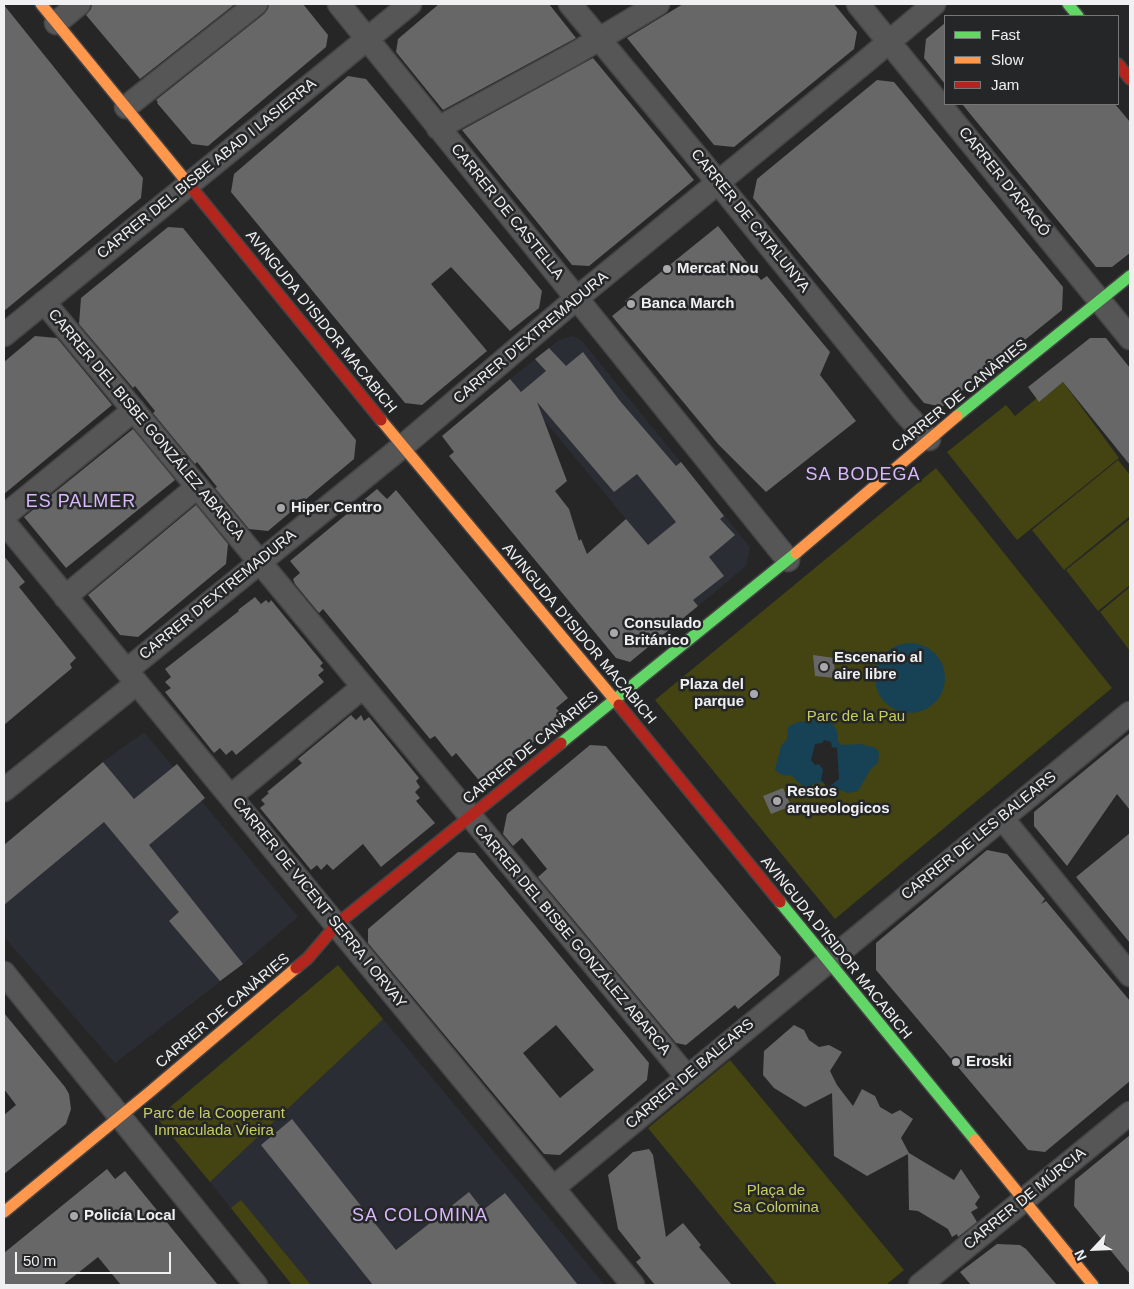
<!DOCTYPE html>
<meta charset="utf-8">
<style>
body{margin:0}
#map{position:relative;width:1134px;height:1289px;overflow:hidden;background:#262627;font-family:Helvetica,sans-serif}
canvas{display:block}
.frame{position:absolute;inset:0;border:5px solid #f0f0f2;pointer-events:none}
.legend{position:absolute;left:944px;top:15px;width:175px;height:90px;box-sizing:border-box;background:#252628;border:1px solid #767779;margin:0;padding:6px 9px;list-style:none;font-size:15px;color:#f0f0f2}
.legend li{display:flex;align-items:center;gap:10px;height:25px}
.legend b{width:25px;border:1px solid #767779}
.north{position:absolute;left:1069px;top:1224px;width:50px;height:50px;-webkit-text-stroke:4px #252628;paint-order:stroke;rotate:245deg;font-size:14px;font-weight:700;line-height:20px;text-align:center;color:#f0f0f2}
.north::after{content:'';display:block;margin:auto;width:18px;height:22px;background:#f0f0f2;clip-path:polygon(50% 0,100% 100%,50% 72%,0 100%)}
.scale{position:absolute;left:15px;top:1252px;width:156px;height:22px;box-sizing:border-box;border:2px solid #f0f0f2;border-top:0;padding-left:6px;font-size:15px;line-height:18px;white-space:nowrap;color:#f0f0f2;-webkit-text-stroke:4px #252628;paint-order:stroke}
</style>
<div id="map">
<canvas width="1134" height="1289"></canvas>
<div class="frame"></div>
<ul class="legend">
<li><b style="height:6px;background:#63d668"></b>Fast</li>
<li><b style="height:6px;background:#ff974d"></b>Slow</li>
<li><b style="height:6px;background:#b3261e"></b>Jam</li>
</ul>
<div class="north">N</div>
<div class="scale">50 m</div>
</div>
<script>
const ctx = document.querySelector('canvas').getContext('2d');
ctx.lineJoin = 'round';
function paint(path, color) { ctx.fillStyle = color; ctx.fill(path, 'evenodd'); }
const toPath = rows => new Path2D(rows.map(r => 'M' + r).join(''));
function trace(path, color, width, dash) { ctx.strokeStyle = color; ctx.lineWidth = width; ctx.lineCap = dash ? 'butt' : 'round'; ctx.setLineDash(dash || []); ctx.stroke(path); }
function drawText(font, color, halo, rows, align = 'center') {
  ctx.font = font + ' Helvetica,sans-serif'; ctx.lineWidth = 5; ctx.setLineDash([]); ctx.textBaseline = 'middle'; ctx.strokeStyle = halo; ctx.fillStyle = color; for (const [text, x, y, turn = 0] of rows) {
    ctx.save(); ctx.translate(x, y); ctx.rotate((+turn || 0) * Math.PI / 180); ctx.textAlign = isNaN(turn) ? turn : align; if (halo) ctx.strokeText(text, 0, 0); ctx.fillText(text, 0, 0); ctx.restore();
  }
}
const built = toPath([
 [574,336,582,341,750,547,746,566,698,606,510,379,559,340],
 [144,732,298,917,243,964,115,1063,4,937,4,845,103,762],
 [383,1019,605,1285,292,1285,210,1182]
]);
const green = toPath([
 [1063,382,1119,458,1017,540,947,452,1006,405,1015,416,1037,398,1040,401],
 [1118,460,1130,475,1130,516,1064,570,1032,530],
 [936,468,1112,688,835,919,655,700],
 [1130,519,1130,585,1098,611,1066,570],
 [1130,587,1130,651,1100,612],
 [338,965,383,1019,210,1182,157,1118],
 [730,1060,904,1270,886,1285,777,1285,648,1128],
 [241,1200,311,1285,292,1285,231,1208]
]);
const water = toPath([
 '875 678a35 35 0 1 1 70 0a35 35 0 1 1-70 0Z',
 [825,719,833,724,837,731,838,741,841,745,860,744,873,747,878,750,879,754,878,763,871,769,858,791,848,793,819,782,807,787,800,784,792,776,782,775,776,771,775,769,781,746,787,739,788,728,791,725,799,722]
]);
const pier = toPath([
 [824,740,831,742,832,747,835,748,837,747,839,779,830,786,830,788,825,786,825,784,821,780,823,770,819,764,815,765,811,760,815,744,822,743]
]);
const building = toPath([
 [92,4,235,4,140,79,86,15,91,9],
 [269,4,303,4,328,35,326,47,208,146,192,144,157,103,158,102,156,100,264,14,268,9],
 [439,4,549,4,576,38,443,110,396,52,398,39],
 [683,4,834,4,857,32,854,49,734,147,714,145,627,38],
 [4,5,143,178,141,198,4,311],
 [945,23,945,84,924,58,926,39],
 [593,58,694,180,589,266,572,265,462,130],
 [348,76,366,79,542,291,539,308,510,331,451,267,431,284,487,351,422,405,405,403,231,192,234,174],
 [877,80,894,82,1063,287,1062,310,942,407,924,403,753,198,757,179],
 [962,104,1115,104,1130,122,1130,253,1112,267,1096,267],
 [718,226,761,280,767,276,830,352,820,375,856,421,766,492,718,444,612,316,627,304,625,301],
 [168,227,183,228,356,440,354,459,268,531,249,529,215,488,217,487,197,462,195,464,153,413,155,411,135,386,133,388,79,324,81,298],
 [35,336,57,338,112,405,4,494,4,362],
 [1090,338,1106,338,1130,368,1130,465,1063,382,1039,402,1028,387],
 [549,348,566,366,583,352,620,401,676,466,681,462,724,516,720,519,735,535,709,557,724,576,693,600,698,606,630,662,616,658,449,456,454,452,442,436,510,379,521,392,546,371,535,359],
 [537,402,614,492,637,474,676,522,648,545,626,519,587,554,581,539,579,541,569,509,555,491,567,481],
 [133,429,175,480,66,568,24,517],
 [377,489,387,499,396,490,568,698,556,708,564,717,482,784,456,753,452,757,435,736,430,739,323,609,319,613,295,584,293,579,300,573,290,561],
 [196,505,228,544,226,564,138,637,120,635,88,595],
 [4,556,25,582,19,587,76,658,70,664,72,668,4,725],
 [255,597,261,604,266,600,269,603,271,600,323,663,320,666,324,670,318,675,324,682,236,755,232,750,226,755,220,748,214,753,165,692,171,688,165,682,171,677,165,669,239,611,238,610],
 [813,655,834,658,835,678,815,676],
 [351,715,356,720,361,715,364,721,369,717,419,778,416,781,420,787,415,792,420,798,416,801,435,823,381,867,363,844,333,870,327,864,321,870,317,865,311,870,260,808,265,804,261,800,269,793,267,792,302,763,298,759],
 [1130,733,1130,810,1117,794,1067,866,1034,826,1034,812],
 [590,745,606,746,781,957,779,975,738,1009,735,1005,686,1045,676,1043,538,877,547,869,522,838,513,846,503,834,507,814],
 [103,762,134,799,177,764,205,798,149,845,243,964,220,981,169,921,179,912,104,822,4,905,4,845],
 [783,788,791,806,771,814,763,796],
 [1130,833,1130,943,1076,877],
 [987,850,1007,854,1045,899,1041,904,1046,901,1130,1001,1130,1081,1045,1152,1028,1150,876,970,876,943],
 [458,852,475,853,649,1063,647,1080,560,1155,544,1154,368,943,368,929],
 [556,1025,594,1070,560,1098,523,1053],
 [4,1013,65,1087,69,1094,71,1109,66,1124,4,1174,4,1115,16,1105,4,1089],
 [794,1025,804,1030,809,1040,819,1047,829,1045,842,1052,830,1071,837,1085,853,1106,862,1089,875,1096,880,1107,892,1114,900,1110,913,1119,901,1138,909,1153,954,1180,961,1169,980,1197,975,1204,978,1208,971,1212,977,1222,958,1237,957,1234,952,1237,948,1229,918,1211,909,1210,908,1154,867,1176,834,1156,832,1093,805,1107,774,1088,763,1075,764,1051],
 [292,1119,396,1250,469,1192,483,1210,505,1193,578,1285,373,1285,261,1145],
 [1130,1135,1130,1274,1074,1206,1075,1180],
 [649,1149,653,1155,666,1237,683,1223,701,1245,699,1247,732,1285,655,1285,636,1262,641,1258,618,1229,608,1175,633,1152],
 [107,1169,115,1179,125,1171,218,1285,121,1285,98,1257,63,1285,4,1285,4,1253],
 [997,1244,1020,1245,1026,1249,1057,1285,971,1285,960,1272]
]);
const street = toPath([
 [339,4,788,560],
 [570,4,699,159,904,412,929,439],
 [858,4,1130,338],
 [56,23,79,4],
 [126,107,256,4],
 [438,128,574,54,658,4],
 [44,302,687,1077],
 [4,335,410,4],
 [4,516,134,410],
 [4,522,633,1285],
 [65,597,197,487],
 [127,670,403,446,577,298,865,62,934,4],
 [4,790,137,683],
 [231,796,363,687],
 [1002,818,1130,975],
 [4,973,256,1285],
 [553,1188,1130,713],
 [920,1285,1130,1113]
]);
const fast = toPath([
 [1068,4,1078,16],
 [957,416,1130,276],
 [561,743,796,553],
 [780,902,975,1140]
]);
const slow = toPath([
 [41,4,191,187],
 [381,420,619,705],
 [796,553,957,416],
 [975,1140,1093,1285],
 [4,1212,151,1091,296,968]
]);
const jam = toPath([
 [1118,64,1130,79],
 [191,187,381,420],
 [619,705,780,902],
 [296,968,308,958,337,924,561,743]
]);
const markers = [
 [667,269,5,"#a9a9ab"],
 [631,304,5,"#a9a9ab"],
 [281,508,5,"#a9a9ab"],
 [614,633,5,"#a9a9ab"],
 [824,667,5,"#a9a9ab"],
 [754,694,5,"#a9a9ab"],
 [777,801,5,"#a9a9ab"],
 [956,1062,5,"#a9a9ab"],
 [74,1216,5,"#a9a9ab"]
];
const streetNames = [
 ["CARRER DEL BISBE ABAD I LASIERRA",207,169,-39],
 ["CARRER D'ARAGÓ",1004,182,51],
 ["CARRER DE CASTELLA",507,212,51],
 ["CARRER DE CATALUNYA",750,221,51],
 ["AVINGUDA D'ISIDOR MACABICH",321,322,51],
 ["CARRER D'EXTREMADURA",531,338,-40],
 ["CARRER DE CANÀRIES",960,396,-39],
 ["CARRER DEL BISBE GONZÁLEZ ABARCA",146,425,50],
 ["CARRER D'EXTREMADURA",218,595,-39],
 ["AVINGUDA D'ISIDOR MACABICH",579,634,50],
 ["CARRER DE CANÀRIES",531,748,-39],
 ["CARRER DE LES BALEARS",979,836,-39],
 ["CARRER DE VICENT SERRA I ORVAY",319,903,51],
 ["CARRER DEL BISBE GONZÁLEZ ABARCA",572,940,50],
 ["AVINGUDA D'ISIDOR MACABICH",836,948,51],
 ["CARRER DE CANÀRIES",223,1011,-40],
 ["CARRER DE BALEARS",690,1074,-40],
 ["CARRER DE MÚRCIA",1025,1199,-39]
];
const poiNames = [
 ["Mercat Nou",677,269],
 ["Banca March",641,304],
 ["Hiper Centro",291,508],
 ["Consulado",624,624],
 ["Británico",624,641],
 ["Escenario al",834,658],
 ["aire libre",834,675],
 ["Plaza del",744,685,"right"],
 ["parque",744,702,"right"],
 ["Restos",787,792],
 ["arqueologicos",787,809],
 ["Eroski",966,1062],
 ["Policía Local",84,1216]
];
const parkNames = [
 ["Parc de la Pau",856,717],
 ["Parc de la Cooperant",214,1114],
 ["Inmaculada Vieira",214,1131],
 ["Plaça de",776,1191],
 ["Sa Colomina",776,1208]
];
const quarterNames = [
 ["SA BODEGA",863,475],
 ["ES PALMER",81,502],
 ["SA COLOMINA",420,1216]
];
paint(built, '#2b2d34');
paint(green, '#434411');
paint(water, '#174255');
paint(pier, '#262627');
paint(building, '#676768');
trace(street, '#444445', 25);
trace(fast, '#444445', 14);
trace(slow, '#444445', 14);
trace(jam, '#444445', 14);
trace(street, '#565657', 22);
trace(fast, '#63d668', 11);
trace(slow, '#ff974d', 11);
trace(jam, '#b3261e', 11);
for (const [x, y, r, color] of markers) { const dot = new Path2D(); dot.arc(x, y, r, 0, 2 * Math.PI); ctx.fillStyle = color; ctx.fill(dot); trace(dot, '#252628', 2); }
drawText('15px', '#f0f0f2', '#252628', streetNames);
drawText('bold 15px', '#f0f0f2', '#252628', poiNames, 'left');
drawText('15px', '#c7cd5f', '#252628', parkNames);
ctx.letterSpacing = '1px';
drawText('18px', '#d9b8fc', '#252628', quarterNames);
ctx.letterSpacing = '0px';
</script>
